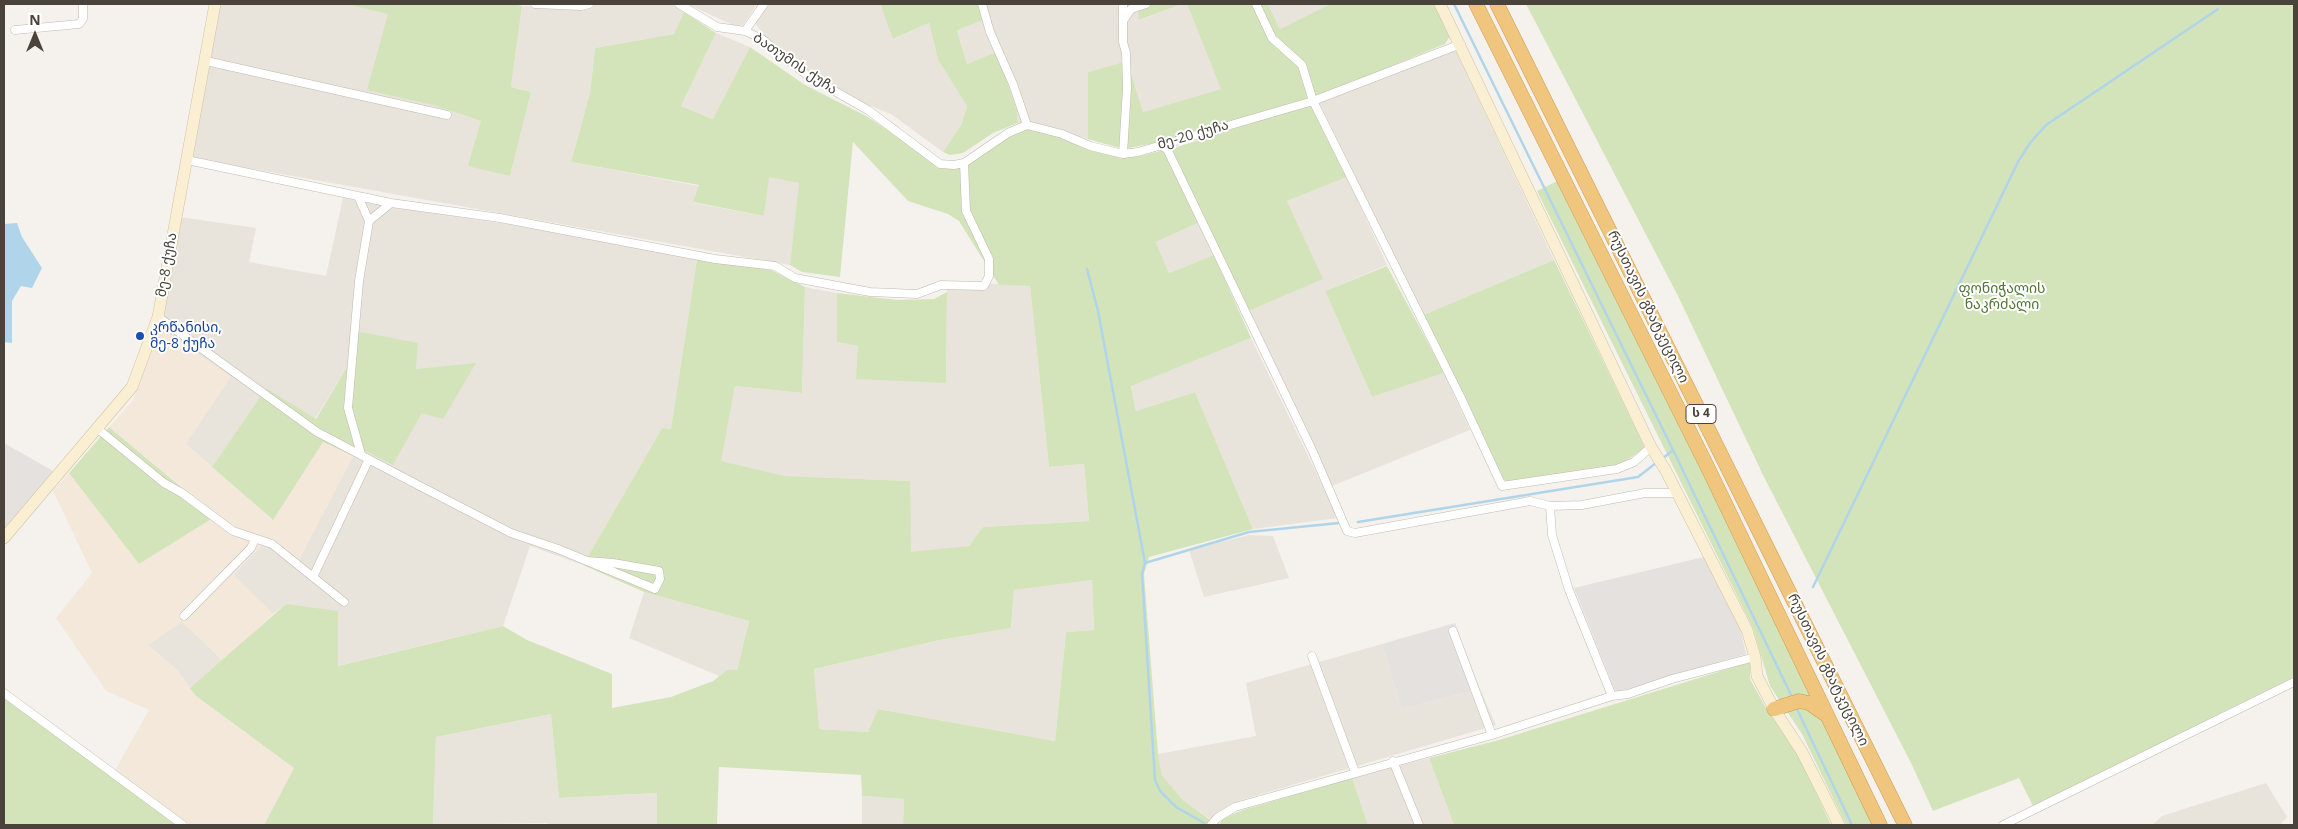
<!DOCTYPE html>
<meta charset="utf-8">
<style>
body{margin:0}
#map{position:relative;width:2298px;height:829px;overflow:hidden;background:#f5f2ed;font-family:"Open Sans",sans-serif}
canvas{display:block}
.frame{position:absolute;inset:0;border:5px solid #49433b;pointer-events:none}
.north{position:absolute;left:10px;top:10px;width:50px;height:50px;-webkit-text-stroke:4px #fff;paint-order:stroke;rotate:0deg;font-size:14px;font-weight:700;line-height:20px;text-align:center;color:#49433b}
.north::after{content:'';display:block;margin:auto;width:18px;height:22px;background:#49433b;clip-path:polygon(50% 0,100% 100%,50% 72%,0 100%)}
</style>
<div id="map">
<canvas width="2298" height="829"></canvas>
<div class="frame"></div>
<div class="north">N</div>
</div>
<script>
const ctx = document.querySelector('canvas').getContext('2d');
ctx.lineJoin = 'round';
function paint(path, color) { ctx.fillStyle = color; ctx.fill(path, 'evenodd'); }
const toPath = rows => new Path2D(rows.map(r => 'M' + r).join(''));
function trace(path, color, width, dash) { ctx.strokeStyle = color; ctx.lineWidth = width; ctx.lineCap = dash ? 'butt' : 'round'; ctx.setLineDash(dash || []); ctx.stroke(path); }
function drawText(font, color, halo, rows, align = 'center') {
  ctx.font = font + ' "Open Sans","Noto Sans Georgian",sans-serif'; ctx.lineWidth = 4; ctx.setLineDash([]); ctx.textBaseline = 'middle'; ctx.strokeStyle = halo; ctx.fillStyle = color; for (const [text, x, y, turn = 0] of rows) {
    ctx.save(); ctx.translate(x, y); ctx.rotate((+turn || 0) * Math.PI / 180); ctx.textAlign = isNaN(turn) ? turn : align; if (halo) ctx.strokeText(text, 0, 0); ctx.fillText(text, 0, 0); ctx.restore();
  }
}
const residential = toPath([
 [220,4,346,4,388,13,433,105,481,121,510,176,531,92,511,87,522,6,582,8,598,4,672,4,684,12,674,34,595,48,590,93,571,162,699,186,694,203,764,216,768,176,800,183,790,265,192,158],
 [687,4,757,4,743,25,735,26],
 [768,4,880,4,894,39,929,23,938,60,967,106,962,123,943,152,891,114,863,103,790,59,763,35,755,23],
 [987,4,1138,4,1140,20,1182,4,1187,4,1222,89,1143,112,1127,61,1089,72,1088,139,1031,123,1018,123,1017,111,997,53,967,64,957,29,991,17],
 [1268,4,1330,4,1280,29],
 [716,33,750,47,714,119,681,106],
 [1455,49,1554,260,1423,315,1319,102],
 [1347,177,1387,265,1325,291,1372,397,1444,373,1470,430,1332,486,1249,311,1322,279,1287,201],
 [343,198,397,208,513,225,697,259,671,429,662,428,583,565,530,546,503,626,337,666,286,604,273,614,233,575,269,538,298,561,353,456,365,451,393,464,422,413,416,369,347,367,315,419,266,388,212,467,186,444,160,327,180,217,256,228,249,262,326,276],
 [1200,222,1214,255,1169,273,1156,242],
 [947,281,1030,286,1049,467,1084,464,1089,521,983,527,969,546,910,553,910,481,785,476,720,461,735,386,802,393,805,287,837,293,837,342,858,345,946,383],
 [1251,338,1338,518,1253,529,1195,392,1136,411,1131,385],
 [1249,535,1273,536,1289,578,1204,597,1189,550],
 [1092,580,1094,630,1066,632,1055,741,878,709,869,732,818,729,814,669,940,640,1011,628,1014,590],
 [644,592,749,621,737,670,727,670,719,676,629,638],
 [182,621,223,661,190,688,178,671,148,645],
 [1382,644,1401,709,1480,689,1496,725,1238,801,1210,819,1182,799,1162,775,1158,754,1256,736,1246,683],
 [551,714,559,798,658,793,657,825,548,825,547,823,433,825,436,737],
 [1429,758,1454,825,1368,825,1352,778],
 [2266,783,2287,817,2280,825,2152,825,2162,816],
 [862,796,904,799,903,825,862,825]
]);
const commercial = toPath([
 [160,327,231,377,186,444,272,520,323,442,353,456,298,562,269,538,233,574,273,614,223,661,182,622,148,645,178,671,196,696,294,768,264,825,190,825,114,772,149,710,106,691,56,618,92,573,53,491,69,473,139,564,216,515,109,427,133,400]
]);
const industrial = toPath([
 [4,443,53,471,4,532],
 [1704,557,1739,623,1746,654,1616,693,1574,588],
 [1455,623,1480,689,1401,709,1382,644]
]);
const green = toPath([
 [346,4,512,4,522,6,511,87,531,92,510,176,468,166,481,121,433,105,367,90,388,14],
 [880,4,987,4,991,17,957,30,967,64,997,52,1017,111,1018,123,993,133,963,153,950,155,943,152,962,123,967,106,938,60,929,23,893,39],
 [1138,4,1182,4,1139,20],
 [1187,4,1268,4,1280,29,1330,4,1437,4,1452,33,1445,44,1307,101,1176,139,1123,149,1088,139,1088,72,1127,61,1143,112,1221,89],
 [1526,4,2294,4,2294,677,2033,806,2019,778,1933,811,1911,763,1764,477,1678,296],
 [684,12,716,33,681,106,713,119,750,47,805,85,868,117,924,155,935,165,955,168,1004,138,1027,129,1053,135,1120,156,1137,157,1164,150,1200,222,1156,242,1169,273,1214,255,1251,338,1131,386,1136,411,1195,392,1253,529,1149,557,1144,574,1158,754,1162,775,1182,799,1217,825,903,825,904,799,862,796,861,775,719,767,717,825,657,825,657,793,559,798,551,714,436,737,433,825,264,825,294,768,196,696,190,688,286,604,338,611,338,666,503,626,527,640,612,674,612,708,671,697,713,681,727,670,737,670,749,621,644,592,583,565,662,428,671,429,697,259,771,270,805,287,802,393,735,386,721,461,785,476,910,481,911,552,969,546,983,527,1089,521,1084,464,1049,467,1030,286,999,285,959,221,948,214,908,201,853,142,840,277,802,272,790,265,799,183,769,177,764,216,693,202,699,185,571,162,590,93,595,48,674,34],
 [1092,580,1094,630,1066,632,1055,741,878,709,868,732,819,729,814,669,940,640,1011,628,1014,590],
 [1310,104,1347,177,1287,201,1323,279,1249,311,1171,149],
 [1557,181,1697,455,1874,825,1846,825,1802,734,1770,686,1753,628,1537,191],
 [1554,260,1645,448,1621,464,1513,484,1500,478,1423,315],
 [1387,266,1444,373,1372,397,1325,291],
 [947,292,946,383,856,379,858,346,837,342,837,293,897,300,934,299],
 [350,330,418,343,416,369,476,363,443,419,422,413,393,465,365,451,353,456,323,442,273,520,212,467,266,388,316,419,347,367],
 [109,427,216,516,139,564,69,473],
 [1750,662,1750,679,1767,710,1798,754,1831,825,1454,825,1429,758,1499,740],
 [4,698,177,825,4,825],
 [1352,778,1368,825,1219,825,1223,818,1243,810]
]);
const water = toPath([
 [17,223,22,237,42,268,32,288,21,286,12,301,12,343,4,342,4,224]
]);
const stream = toPath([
 [1454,4,1673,450,1793,699],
 [1087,269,1098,311,1145,563,1249,532,1339,523],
 [1662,459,1673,450],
 [1358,522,1638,477,1656,463],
 [1145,563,1142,574,1155,780,1160,791,1176,807,1204,823],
 [1813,587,2018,162,2030,143,2046,125,2218,9],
 [1796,707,1852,825]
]);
const street = toPath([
 [535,4,581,6,589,4],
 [679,4,717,27,745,31,762,39,808,76,868,110,940,164,954,165,964,163,1008,133,1027,125,1062,134,1090,146,1123,154,1138,152,1313,101,1461,44],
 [982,4,990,32,1013,84,1027,125],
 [1256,4,1272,38,1302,65,1313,101,1460,396,1502,486,1617,469,1634,462,1651,447],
 [1123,21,1131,9,1146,4],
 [15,30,79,24,83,19,83,4],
 [745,31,764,4],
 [206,61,447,115],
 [1160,145,1167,149,1313,452,1347,531,1355,533,1530,501,1550,506,1582,505,1645,493,1677,493],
 [1123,154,1127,88,1126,53,1123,42,1123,4],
 [187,160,391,203,500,218,715,259,775,266,795,278,870,292,917,294,941,285,984,286,989,276,989,259,966,211,964,163],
 [358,196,369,221,359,281,348,408,361,454],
 [369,221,391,203],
 [158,317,317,432,414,483,511,533,558,549,655,589,660,579,659,571,613,563,587,561],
 [98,429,164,483,182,493,233,531,272,544,344,602],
 [1550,506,1552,535,1569,590,1612,696],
 [313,577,369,459],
 [184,616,251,548,255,539],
 [1453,631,1492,735],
 [1312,656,1355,772],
 [4,693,183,825],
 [1393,761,1419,825],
 [1211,825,1217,818,1235,807,1492,735,1612,696,1628,694,1672,679,1755,657],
 [2003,825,2294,682]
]);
const secondary = toPath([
 [1440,4,1651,447,1666,471,1747,630,1755,657,1757,676,1774,709,1802,752,1839,825],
 [4,538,132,387,158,317,215,4]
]);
const highway = toPath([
 [1476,4,1707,466,1880,825],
 [1497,4,1905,825],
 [1774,709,1799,701,1809,703,1825,714]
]);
const markers = [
 [140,336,5,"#1a4fb4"]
];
const shields = [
 [1701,414,30]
];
const shieldNames = [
 ["ს 4",1701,414]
];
const streetNames = [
 ["ბათუმის ქუჩა",795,64,34],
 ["მე-20 ქუჩა",1193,135,-16],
 ["მე-8 ქუჩა",167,265,-80],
 ["რუსთავის გზატკეცილი",1648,307,64],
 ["რუსთავის გზატკეცილი",1828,670,64]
];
const parkNames = [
 ["ფონიჭალის",2002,289],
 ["ნაკრძალი",2002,305]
];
const transitNames = [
 ["კრწანისი,",150,328],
 ["მე-8 ქუჩა",150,344]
];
paint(residential, '#e8e4db');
paint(commercial, '#f4e8db');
paint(industrial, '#e5e1de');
paint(green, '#d3e4ba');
paint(water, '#b0d5ea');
trace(stream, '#b0d5ea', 2.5);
trace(street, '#c0b9b0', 9);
trace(secondary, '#cfc2a1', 12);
trace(highway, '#cf9a4d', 15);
trace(street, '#fff', 8);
trace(secondary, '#faefd2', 11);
trace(highway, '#f0c57d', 14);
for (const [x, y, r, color] of markers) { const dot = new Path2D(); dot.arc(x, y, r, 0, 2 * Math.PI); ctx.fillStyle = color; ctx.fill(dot); trace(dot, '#fff', 2); }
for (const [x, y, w] of shields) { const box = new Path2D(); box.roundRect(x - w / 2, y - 9.5, w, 19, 4); ctx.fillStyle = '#fff'; ctx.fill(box); trace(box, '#49433b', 1); }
drawText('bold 12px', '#49433b', null, shieldNames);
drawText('14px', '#49433b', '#fff', streetNames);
drawText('14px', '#4f7633', '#fff', parkNames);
drawText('14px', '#164399', '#fff', transitNames, 'left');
</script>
